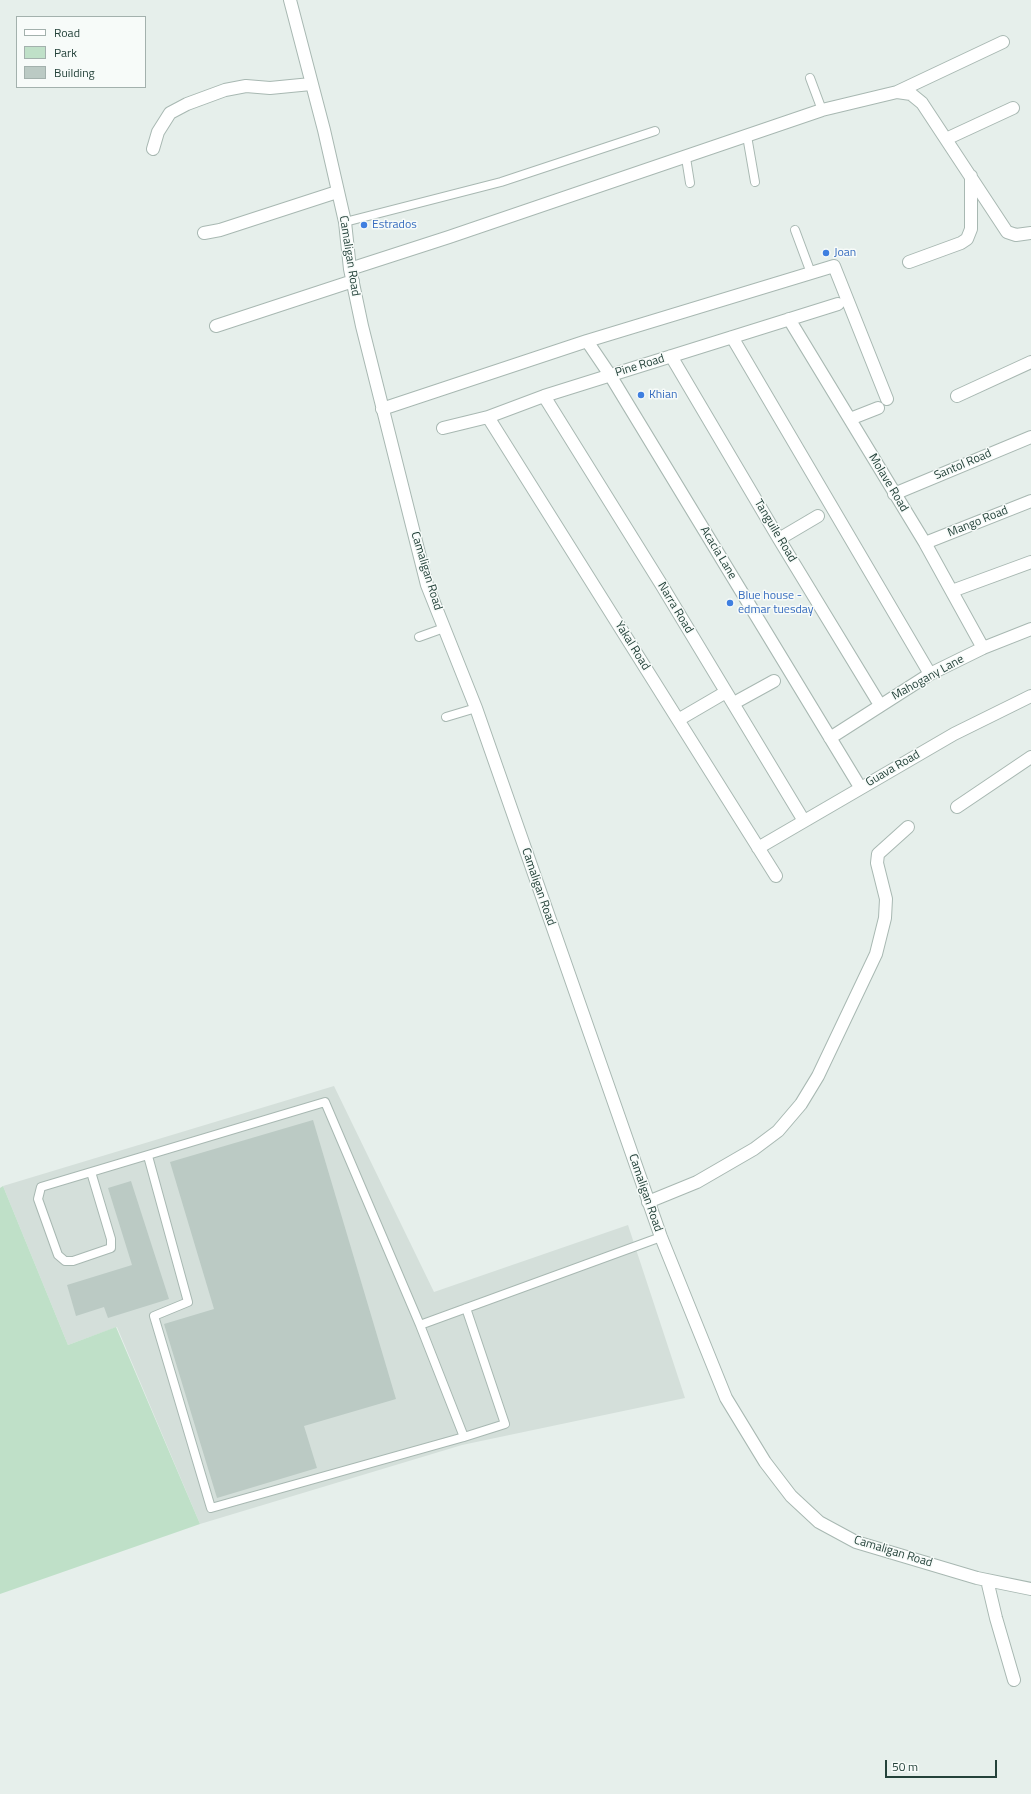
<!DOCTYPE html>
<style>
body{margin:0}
#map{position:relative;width:1031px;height:1794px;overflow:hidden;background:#e6efeb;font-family:"Titillium Web",sans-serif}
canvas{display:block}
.legend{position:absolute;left:16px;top:16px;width:130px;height:72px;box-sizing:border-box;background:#f7fbf9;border:1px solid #a3b1ad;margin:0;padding:5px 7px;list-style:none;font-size:12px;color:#24423a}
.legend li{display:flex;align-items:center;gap:8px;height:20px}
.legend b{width:20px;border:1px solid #a3b1ad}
.scale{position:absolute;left:885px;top:1760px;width:112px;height:18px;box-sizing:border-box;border:2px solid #24423a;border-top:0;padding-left:5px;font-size:12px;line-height:14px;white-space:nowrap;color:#24423a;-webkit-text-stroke:3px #f7fbf9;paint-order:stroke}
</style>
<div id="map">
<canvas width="1031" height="1794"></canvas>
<ul class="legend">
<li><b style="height:5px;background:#fff"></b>Road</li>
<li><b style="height:11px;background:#bfe0c8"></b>Park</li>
<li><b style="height:11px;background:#bbcac4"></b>Building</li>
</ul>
<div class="scale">50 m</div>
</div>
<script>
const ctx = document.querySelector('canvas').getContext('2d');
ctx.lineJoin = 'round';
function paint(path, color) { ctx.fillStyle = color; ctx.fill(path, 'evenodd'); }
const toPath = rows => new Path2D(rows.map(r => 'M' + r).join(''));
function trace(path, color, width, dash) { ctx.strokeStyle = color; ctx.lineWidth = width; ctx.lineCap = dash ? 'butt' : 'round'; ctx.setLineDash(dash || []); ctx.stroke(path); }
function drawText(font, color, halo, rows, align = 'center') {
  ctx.font = font + ' "Titillium Web",sans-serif'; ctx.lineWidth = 3; ctx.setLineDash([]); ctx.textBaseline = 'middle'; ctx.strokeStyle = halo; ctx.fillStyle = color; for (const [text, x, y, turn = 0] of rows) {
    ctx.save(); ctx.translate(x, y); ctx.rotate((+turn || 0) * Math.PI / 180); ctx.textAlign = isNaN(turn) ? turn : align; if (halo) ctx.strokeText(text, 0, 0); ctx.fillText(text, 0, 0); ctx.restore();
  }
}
const built = toPath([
 [334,1086,434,1292,628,1225,685,1398,462,1445,200,1524,117,1327,68,1345,3,1186]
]);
const green = toPath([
 [3,1186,68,1345,116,1327,200,1524,0,1594,0,1188]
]);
const building = toPath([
 [313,1120,396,1399,304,1426,317,1468,217,1498,164,1324,214,1309,170,1162],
 [131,1181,169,1299,108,1318,104,1307,76,1316,67,1285,132,1265,108,1188]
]);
const lane = toPath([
 [810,78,822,110],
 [747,136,755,182],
 [686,158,690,183],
 [345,222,501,182,655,131],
 [795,230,811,273],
 [419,637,444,628],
 [446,717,476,708],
 [148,1156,188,1302,154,1316,211,1508,464,1437,505,1424,466,1308],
 [91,1172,111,1239,111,1248,73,1261,65,1261,58,1255,38,1199,41,1187,325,1102,420,1325,464,1437],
 [420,1325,661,1237]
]);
const street = toPath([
 [290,0,324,130,345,222,350,269,362,326,427,585,476,708,661,1237,726,1398,765,1462,791,1496,819,1522,856,1542,977,1578,1031,1589],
 [897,92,1003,42],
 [946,139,1013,108],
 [153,149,158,132,170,113,187,104,225,90,246,86,270,88,311,84],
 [204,233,220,230,337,192],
 [909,262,961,243,967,239,971,229,971,176],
 [350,269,449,237,822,110,897,92,911,94,922,103,1007,232,1016,235,1031,233],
 [789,319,925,543,983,648],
 [216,326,353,281],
 [732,337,930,674],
 [587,341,610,375,860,787],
 [671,356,779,539,880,705],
 [544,396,661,584,804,821],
 [957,396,1031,362],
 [382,409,587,341,834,266,887,399],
 [488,417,776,876],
 [850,419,878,408],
 [443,428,488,417,544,396,838,304],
 [894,494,1031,437],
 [779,539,818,516],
 [925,543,1031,501],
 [952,591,1031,562],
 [734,703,774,681],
 [678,720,726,692],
 [830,738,930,674,983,648,1031,629],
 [957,807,1031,757],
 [758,848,954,734,1031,696],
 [648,1202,697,1182,754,1149,778,1131,801,1104,818,1076,876,954,885,918,886,899,877,863,878,854,908,827],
 [987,1580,996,1618,1014,1680]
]);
const markers = [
 [364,225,4,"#3f7fe0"],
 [826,253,4,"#3f7fe0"],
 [641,395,4,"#3f7fe0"],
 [730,603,4,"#3f7fe0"]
];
const shopNames = [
 ["Estrados",372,225],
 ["Joan",834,253],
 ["Khian",649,395],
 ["Blue house -",738,596],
 ["edmar tuesday",738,610]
];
const streetNames = [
 ["Camaligan Road",349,256,81],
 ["Pine Road",640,366,-17],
 ["Santol Road",963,465,-23],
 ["Molave Road",888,483,59],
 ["Mango Road",978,522,-22],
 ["Tanguile Road",775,531,59],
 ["Acacia Lane",718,553,59],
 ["Camaligan Road",426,571,73],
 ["Narra Road",675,608,59],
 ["Yakal Road",632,646,58],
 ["Mahogany Lane",928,678,-29],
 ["Guava Road",893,769,-30],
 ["Camaligan Road",538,887,71],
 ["Camaligan Road",645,1193,71],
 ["Camaligan Road",893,1552,17]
];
paint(built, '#d4dfda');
paint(green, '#bfe0c8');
paint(building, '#bbcac4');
trace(lane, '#a8b8b2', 10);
trace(street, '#a8b8b2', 14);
trace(lane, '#fff', 8);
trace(street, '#fff', 12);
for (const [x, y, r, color] of markers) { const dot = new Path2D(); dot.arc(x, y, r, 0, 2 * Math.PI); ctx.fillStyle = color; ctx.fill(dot); trace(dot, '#f7fbf9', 1.5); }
drawText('12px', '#366cbe', '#f7fbf9', shopNames, 'left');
drawText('12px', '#24423a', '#f7fbf9', streetNames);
</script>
